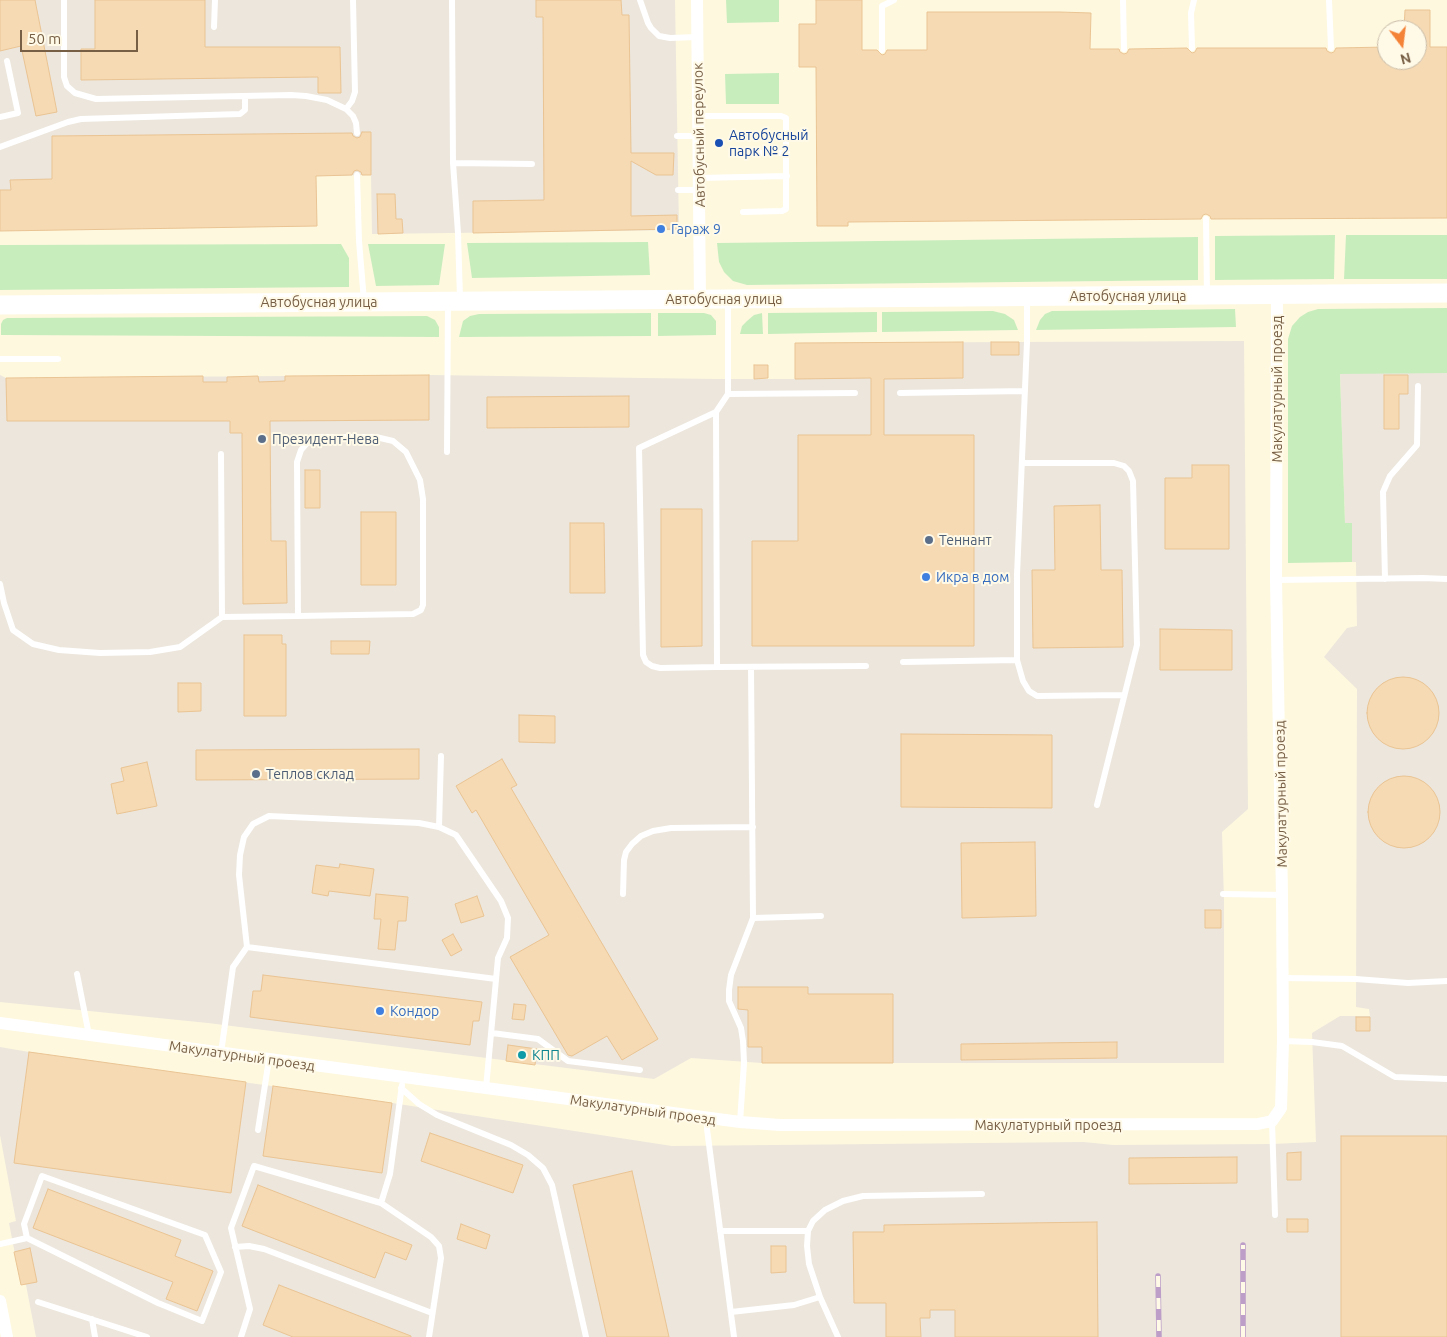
<!DOCTYPE html>
<meta charset="utf-8">
<style>
body{margin:0}
#map{position:relative;width:1447px;height:1337px;overflow:hidden;background:#fef8df;font-family:Ubuntu,sans-serif}
canvas{display:block}
.north{position:absolute;left:1377px;top:20px;width:50px;height:50px;box-sizing:border-box;background:#fffae8;border:1px solid #c9bca7;border-radius:50%;rotate:165deg;font-size:14px;font-weight:700;line-height:20px;text-align:center;color:#775f45}
.north::after{content:'';display:block;margin:auto;width:18px;height:22px;background:#f48338;clip-path:polygon(50% 0,100% 100%,50% 72%,0 100%)}
.scale{position:absolute;left:20px;top:30px;width:118px;height:22px;box-sizing:border-box;border:2px solid #775f45;border-top:0;padding-left:6px;font-size:15px;line-height:18px;white-space:nowrap;color:#775f45;-webkit-text-stroke:4px #fffae8;paint-order:stroke}
</style>
<div id="map">
<canvas width="1447" height="1337"></canvas>
<div class="north">N</div>
<div class="scale">50 m</div>
</div>
<script>
const ctx = document.querySelector('canvas').getContext('2d');
ctx.lineJoin = 'round';
function paint(path, color) { ctx.fillStyle = color; ctx.fill(path, 'evenodd'); }
const toPath = rows => new Path2D(rows.map(r => 'M' + r).join(''));
function trace(path, color, width, dash) { ctx.strokeStyle = color; ctx.lineWidth = width; ctx.lineCap = dash ? 'butt' : 'round'; ctx.setLineDash(dash || []); ctx.stroke(path); }
function drawText(font, color, halo, rows, align = 'center') {
  ctx.font = font + ' Ubuntu,sans-serif'; ctx.lineWidth = 4; ctx.setLineDash([]); ctx.textBaseline = 'middle'; ctx.strokeStyle = halo; ctx.fillStyle = color; for (const [text, x, y, turn = 0] of rows) {
    ctx.save(); ctx.translate(x, y); ctx.rotate((+turn || 0) * Math.PI / 180); ctx.textAlign = isNaN(turn) ? turn : align; if (halo) ctx.strokeText(text, 0, 0); ctx.fillText(text, 0, 0); ctx.restore();
  }
}
const industrial = toPath([
 [0,0,675,0,679,230,372,234,371,175,316,176,317,226,0,231],
 [1244,341,1248,809,1222,832,1224,901,1224,1063,762,1063,691,1058,654,1079,208,1023,0,1002,0,375,6,378,429,375,716,379,795,379,795,343],
 [1340,373,1447,373,1447,1337,36,1337,26,1285,25,1284,21,1285,9,1223,16,1221,0,1135,0,1047,29,1052,392,1103,672,1146,1084,1142,1113,1145,1273,1144,1316,1142,1312,1033,1340,1016,1370,1016,1369,1009,1356,1007,1357,689,1324,657,1347,628,1357,626,1356,562,1352,562,1352,523,1345,523]
]);
const green = toPath([
 [726,0,779,0,779,22,727,23],
 [779,73,779,104,726,104,725,74],
 [1335,235,1334,279,1215,280,1215,236],
 [1346,235,1447,235,1447,279,1344,279],
 [1198,237,1198,280,747,285,733,281,724,272,719,262,717,243],
 [648,242,650,275,472,278,467,243],
 [341,244,349,258,349,287,0,290,0,245],
 [368,244,445,244,439,285,376,286],
 [1447,308,1447,373,1340,374,1345,523,1352,523,1352,562,1288,563,1288,339,1292,326,1300,317,1308,312,1318,309],
 [1235,309,1236,327,1036,330,1040,320,1045,314,1052,311],
 [993,311,1005,314,1014,320,1018,330,882,332,882,312],
 [877,312,877,332,768,334,768,313],
 [651,313,651,336,459,337,463,321,470,316,479,314],
 [658,313,704,313,711,315,716,321,716,335,658,336],
 [762,313,763,334,740,334,742,326,747,321,754,315],
 [427,316,435,320,439,327,439,337,1,335,1,324,3,320,7,318]
]);
const building = toPath([
 [0,0,35,0,57,112,36,116,21,46,0,51,0,0],
 [95,0,205,0,205,47,340,47,341,93,318,93,318,77,81,80,81,49,95,49,95,0],
 [536,0,621,0,622,15,629,15,631,153,674,153,673,175,656,175,631,161,631,216,677,215,677,229,473,233,473,201,544,200,543,17,536,17,536,0],
 [816,0,862,0,862,50,877,50,882,55,885,54,887,50,927,50,927,12,1060,12,1091,13,1090,49,1119,49,1120,52,1124,54,1127,53,1129,49,1187,48,1192,53,1195,52,1197,48,1326,48,1327,51,1331,53,1334,52,1336,48,1387,47,1387,60,1417,60,1417,29,1404,29,1405,10,1430,10,1430,47,1447,47,1447,218,1211,219,1210,216,1206,214,1203,215,1201,219,848,222,848,226,817,226,816,67,799,67,799,24,816,24,816,0],
 [362,132,371,132,371,175,362,175,361,172,357,170,354,171,352,175,316,176,317,226,0,231,0,190,11,190,10,180,52,179,52,136,352,133,353,136,357,138,360,137,362,132],
 [377,194,395,194,396,219,402,219,403,233,378,234,377,194],
 [963,342,963,378,884,379,884,435,974,435,974,646,752,646,752,541,798,541,798,435,871,435,871,378,795,379,795,343,963,342],
 [991,342,1019,342,1019,355,991,355,991,342],
 [754,365,768,365,768,378,754,379,754,365],
 [429,375,429,420,270,421,271,541,286,541,287,603,243,604,242,433,230,433,230,421,7,421,6,378,203,376,203,382,227,382,227,377,258,376,259,382,285,381,285,376,429,375],
 [1384,375,1408,375,1408,394,1399,394,1399,429,1384,429,1384,375],
 [629,396,629,427,487,428,487,397,629,396],
 [1192,465,1229,465,1229,549,1165,549,1165,478,1192,478,1192,465],
 [305,470,320,470,320,508,305,508,305,470],
 [1100,505,1101,570,1122,570,1123,647,1033,648,1032,570,1055,570,1054,506,1100,505],
 [661,509,702,509,702,646,661,647,661,509],
 [361,512,396,512,396,585,361,585,361,512],
 [570,523,604,523,605,593,570,593,570,523],
 [1160,629,1232,630,1232,670,1160,670,1160,629],
 [244,635,282,635,282,644,286,644,286,716,244,716,244,635],
 [331,641,370,641,369,654,331,654,331,641],
 '1367 713a36 36 0 1 1 72 0a36 36 0 1 1-72 0Z',
 [178,683,201,683,201,711,178,712,178,683],
 [519,715,555,716,555,743,519,742,519,715],
 [901,734,1052,735,1052,808,901,807,901,734],
 [419,749,419,779,196,780,196,750,419,749],
 [502,759,517,785,511,788,658,1039,622,1060,607,1036,572,1056,568,1055,510,957,549,935,476,810,472,813,456,786,502,759],
 [147,762,157,806,117,814,111,784,124,781,121,768,147,762],
 '1368 812a36 36 0 1 1 72 0a36 36 0 1 1-72 0Z',
 [1035,842,1036,916,962,918,961,843,1035,842],
 [340,864,374,869,370,896,329,891,328,896,312,893,316,865,339,868,340,864],
 [376,894,408,897,406,921,398,921,395,950,378,949,381,919,374,919,376,894],
 [477,896,484,916,461,923,455,904,477,896],
 [1205,910,1221,910,1221,928,1205,928,1205,910],
 [453,934,462,950,451,956,442,940,453,934],
 [263,975,482,1002,479,1021,473,1021,470,1045,250,1017,253,991,261,991,263,975],
 [738,987,808,987,808,994,893,994,893,1063,762,1063,762,1047,748,1047,748,1010,738,1009,738,987],
 [514,1004,526,1005,524,1020,512,1019,514,1004],
 [1356,1017,1370,1017,1370,1031,1356,1031,1356,1017],
 [1117,1042,1117,1058,961,1060,961,1044,1117,1042],
 [508,1045,537,1049,535,1065,506,1061,508,1045],
 [29,1052,246,1082,231,1193,14,1163,29,1052],
 [273,1086,392,1103,382,1173,263,1156,273,1086],
 [430,1133,523,1165,513,1193,421,1161,430,1133],
 [1341,1136,1447,1136,1447,1337,1341,1337,1341,1136],
 [1301,1152,1301,1180,1287,1180,1287,1153,1301,1152],
 [1237,1157,1237,1183,1129,1184,1129,1158,1237,1157],
 [632,1171,669,1337,607,1337,573,1185,632,1171],
 [258,1185,412,1245,406,1260,385,1252,375,1278,242,1226,258,1185],
 [48,1189,181,1240,175,1256,213,1271,197,1311,166,1299,173,1282,33,1228,48,1189],
 [1287,1219,1308,1219,1308,1232,1287,1232,1287,1219],
 [1097,1222,1098,1337,955,1337,955,1310,930,1310,930,1318,920,1318,921,1337,886,1337,886,1303,854,1303,853,1232,884,1232,884,1225,1097,1222],
 [461,1224,490,1235,486,1249,457,1239,461,1224],
 [771,1246,786,1246,786,1272,771,1273,771,1246],
 [30,1248,37,1282,21,1285,14,1252,30,1248],
 [279,1285,411,1336,411,1337,293,1337,263,1325,279,1285]
]);
const lane = toPath([
 [64,0,64,77,67,86,75,93,96,99,291,95,306,96,327,100,346,109,353,116,356,123,357,133],
 [452,0,453,163,458,233,460,299],
 [640,0,648,23,651,28,659,36,670,38,697,37],
 [1123,0,1124,49],
 [1329,0,1331,48],
 [214,27,215,0],
 [1192,48,1191,13,1194,0],
 [882,50,882,6,894,0],
 [346,109,352,101,355,92,353,0],
 [699,116,781,116,786,118,786,209,782,211,743,212],
 [0,117,18,113,7,61],
 [677,136,699,136],
 [0,147,68,122,81,119,240,114,245,110,245,96],
 [735,153,787,153],
 [453,163,532,164],
 [357,175,359,241,364,301],
 [700,178,787,176],
 [678,190,699,190],
 [1206,219,1207,294],
 [728,300,728,394,855,393],
 [0,359,58,359],
 [900,393,1025,391],
 [728,394,716,412,717,667,866,666],
 [716,412,639,448,643,655,646,662,652,666,660,668,717,667],
 [447,452,448,303],
 [1022,463,1114,463,1124,466,1129,471,1133,481,1137,645,1097,805],
 [1385,579,1383,492,1390,476,1417,445,1418,386],
 [1276,580,1423,578,1447,579],
 [0,584,4,603,13,630,33,644,59,650,100,653,150,652,180,647,222,617,221,454],
 [222,617,298,616,413,614,421,610,423,605,423,499,420,480,406,452,393,441,376,437,322,437,309,441,301,450,297,462,298,616],
 [1017,660,1023,681,1029,691,1037,696,1124,695],
 [903,662,1017,660,1017,575,1027,342,1027,297],
 [439,827,441,756],
 [623,894,624,860,626,852,632,844,641,836,653,831,671,828,753,827],
 [1223,894,1282,895],
 [753,918,821,916],
 [247,947,496,979],
 [77,974,89,1035],
 [1283,978,1356,979,1408,983,1447,981],
 [492,1033,538,1039,568,1061,640,1070],
 [1283,1041,1312,1042,1342,1046,1395,1077,1447,1079],
 [221,1053,233,967,247,947,239,875,240,855,244,837,253,824,269,816,419,823,439,827,456,835,501,901,508,918,507,938,498,958,486,1088],
 [401,1088,419,1104,437,1115,511,1145,528,1155,543,1168,552,1185,586,1337],
 [708,1119,707,1129,734,1337],
 [1272,1121,1275,1215],
 [740,1122,744,1063,743,1041,741,1028,729,1001,729,990,731,975,753,918,751,667],
 [258,1130,269,1059],
 [381,1203,390,1174,402,1085],
 [720,1231,808,1231],
 [0,1244,27,1238,158,1303,202,1321,221,1272,205,1235,42,1176,24,1224,27,1238],
 [235,1247,249,1246,264,1249,432,1313],
 [38,1302,147,1337],
 [731,1312,794,1305,820,1297],
 [92,1319,95,1337],
 [241,1337,250,1309,231,1228,254,1166,381,1203,431,1237,439,1246,441,1258,429,1337],
 [838,1337,820,1297,809,1264,807,1246,808,1231,813,1221,825,1210,843,1201,863,1196,982,1194]
]);
const street = toPath([
 [697,0,700,299],
 [0,1023,740,1122,780,1125,1258,1124,1272,1121,1281,1108,1283,1041,1282,895,1276,580,1277,294],
 [0,1301,7,1337]
]);
const secondary = toPath([
 [0,305,1447,293]
]);
const rail = toPath([
 [1158,1276,1159,1337],
 [1243,1337,1243,1245]
]);
const markers = [
 [719,143,5,"#1a4fb4"],
 [661,229,5,"#3f7fe0"],
 [262,439,5,"#5c6f8a"],
 [929,540,5,"#5c6f8a"],
 [926,577,5,"#3f7fe0"],
 [256,774,5,"#5c6f8a"],
 [380,1011,5,"#3f7fe0"],
 [522,1055,5,"#0f9aa8"]
];
const streetNames = [
 ["Автобусный переулок",699,135,-91],
 ["Автобусная улица",1128,296],
 ["Автобусная улица",724,299],
 ["Автобусная улица",319,302],
 ["Макулатурный проезд",1277,389,-90],
 ["Макулатурный проезд",1281,794,-91],
 ["Макулатурный проезд",242,1056,8],
 ["Макулатурный проезд",643,1110,8],
 ["Макулатурный проезд",1048,1125]
];
const transitNames = [
 ["Автобусный",729,135],
 ["парк № 2",729,151]
];
const shopNames = [
 ["Гараж 9",671,229],
 ["Икра в дом",936,577],
 ["Кондор",390,1011]
];
const serviceNames = [
 ["Президент-Нева",272,439],
 ["Теннант",939,540],
 ["Теплов склад",266,774]
];
const cultureNames = [
 ["КПП",532,1055]
];
paint(industrial, '#ece6dc');
paint(green, '#c8edbd');
paint(building, '#f6dab4');
trace(building, '#eac493', 1);
trace(lane, '#fff', 6);
trace(street, '#fff', 12);
trace(secondary, '#fff', 19);
trace(rail, '#bc9ec8', 5.5);
trace(rail, '#fffae8', 4, [11]);
for (const [x, y, r, color] of markers) { const dot = new Path2D(); dot.arc(x, y, r, 0, 2 * Math.PI); ctx.fillStyle = color; ctx.fill(dot); trace(dot, '#fffae8', 2); }
drawText('14px', '#775f45', '#fffae8', streetNames);
drawText('14px', '#164399', '#fffae8', transitNames, 'left');
drawText('14px', '#366cbe', '#fffae8', shopNames, 'left');
drawText('14px', '#4e5e75', '#fffae8', serviceNames, 'left');
drawText('14px', '#0d838f', '#fffae8', cultureNames, 'left');
</script>
